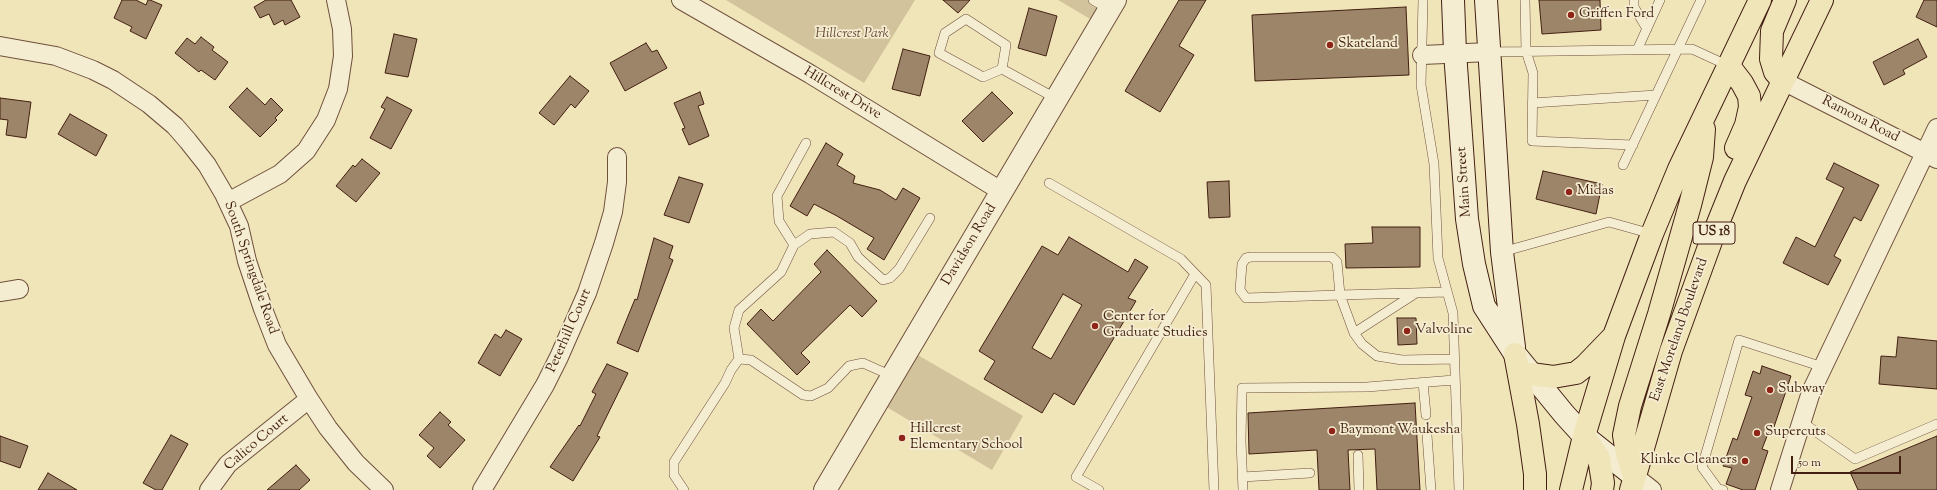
<!DOCTYPE html>
<style>
body{margin:0}
#map{position:relative;width:1937px;height:490px;overflow:hidden;background:#f0e4b9;font-family:"Sorts Mill Goudy",serif}
canvas{display:block}
.scale{position:absolute;left:1791px;top:456px;width:110px;height:18px;box-sizing:border-box;border:2px solid #421f11;border-top:0;padding-left:5px;font-size:12px;line-height:14px;white-space:nowrap;color:#421f11;-webkit-text-stroke:3px #f5edd2;paint-order:stroke}
</style>
<div id="map">
<canvas width="1937" height="490"></canvas>
<div class="scale">50 m</div>
</div>
<script>
const ctx = document.querySelector('canvas').getContext('2d');
ctx.lineJoin = 'round';
function paint(path, color) { ctx.fillStyle = color; ctx.fill(path, 'evenodd'); }
const toPath = rows => new Path2D(rows.map(r => 'M' + r).join(''));
function trace(path, color, width, dash) { ctx.strokeStyle = color; ctx.lineWidth = width; ctx.lineCap = dash ? 'butt' : 'round'; ctx.setLineDash(dash || []); ctx.stroke(path); }
function drawText(font, color, halo, rows, align = 'center') {
  ctx.font = font + ' "Sorts Mill Goudy",serif'; ctx.lineWidth = 3.5; ctx.setLineDash([]); ctx.textBaseline = 'middle'; ctx.strokeStyle = halo; ctx.fillStyle = color; for (const [text, x, y, turn = 0] of rows) {
    ctx.save(); ctx.translate(x, y); ctx.rotate((+turn || 0) * Math.PI / 180); ctx.textAlign = isNaN(turn) ? turn : align; if (halo) ctx.strokeText(text, 0, 0); ctx.fillText(text, 0, 0); ctx.restore();
  }
}
const green = toPath([
 [726,0,915,0,864,83],
 [1058,0,1103,0,1092,20],
 [916,354,1023,416,992,470,885,406]
]);
const building = toPath([
 [122,0,136,0,146,5,148,0,150,0,162,5,146,39,130,31,132,27,114,18,122,0],
 [266,0,291,0,300,17,285,25,283,20,274,25,269,14,260,18,254,7,266,0],
 [943,0,970,0,958,13,943,0],
 [1179,0,1206,0,1179,46,1194,55,1160,112,1125,91,1179,0],
 [1539,0,1600,0,1601,30,1542,34,1539,0],
 [1924,0,1937,0,1937,27,1916,17,1924,0],
 [1406,7,1409,75,1255,81,1252,15,1406,7],
 [1029,8,1057,16,1046,56,1018,48,1029,8],
 [394,34,417,39,408,77,385,73,394,34],
 [201,37,214,47,212,50,228,62,215,80,201,70,199,72,175,53,187,38,195,44,201,37],
 [1918,39,1927,57,1903,70,1905,74,1884,85,1873,62,1918,39],
 [646,43,652,52,657,50,667,68,625,91,610,63,646,43],
 [903,49,930,56,920,96,892,89,903,49],
 [570,76,589,91,575,108,571,104,554,125,539,113,570,76],
 [247,88,265,105,271,98,283,110,275,118,277,120,260,137,229,107,247,88],
 [700,92,704,104,698,106,709,136,689,145,682,129,685,128,674,103,700,92],
 [992,92,1013,113,983,142,962,121,992,92],
 [387,97,412,110,391,149,370,138,385,109,381,107,387,97],
 [0,98,31,102,26,138,6,135,8,120,0,119,0,98],
 [70,114,107,135,96,156,58,134,70,114],
 [826,143,843,154,837,165,855,176,853,183,880,190,896,200,903,188,920,198,884,260,867,249,874,238,837,216,814,204,807,216,790,206,826,143],
 [362,159,380,173,356,202,336,186,353,165,355,167,362,159],
 [1834,163,1879,185,1861,221,1854,217,1834,256,1841,260,1828,285,1783,263,1796,237,1815,247,1844,188,1826,179,1834,163],
 [1543,171,1602,184,1596,214,1536,199,1543,171],
 [679,177,703,184,689,223,664,215,679,177],
 [1229,181,1230,217,1209,218,1207,182,1229,181],
 [1372,227,1420,227,1420,267,1346,268,1345,244,1373,243,1372,227],
 [1069,237,1128,272,1135,259,1148,267,1128,298,1136,301,1074,405,1054,393,1042,413,984,379,995,361,979,351,1042,246,1058,255,1069,237],
 [1063,294,1082,305,1051,359,1032,348,1063,294],
 [654,238,673,246,669,258,673,260,638,352,617,343,635,299,637,300,654,238],
 [827,250,877,301,862,317,850,305,801,353,810,362,797,375,747,324,761,309,773,321,821,272,814,264,827,250],
 [1397,318,1416,318,1417,344,1398,345,1397,318],
 [506,330,522,339,500,376,478,363,495,334,501,338,506,330],
 [1898,337,1937,341,1937,389,1879,384,1881,356,1896,357,1898,337],
 [607,364,628,373,597,436,600,437,573,481,550,467,579,425,580,426,596,394,592,392,607,364],
 [1762,366,1791,376,1774,427,1771,426,1762,449,1768,451,1755,490,1743,490,1726,484,1732,468,1723,466,1733,438,1737,440,1752,397,1745,395,1753,371,1760,374,1762,366],
 [1415,403,1420,490,1377,490,1375,449,1348,450,1350,490,1319,490,1317,450,1249,454,1248,413,1415,403],
 [440,412,451,422,448,425,465,440,440,468,427,456,434,448,419,435,440,412],
 [171,435,188,444,162,490,156,490,143,483,171,435],
 [0,436,28,446,20,468,0,461,0,436],
 [1937,436,1937,490,1858,490,1850,472,1937,436],
 [296,465,310,480,299,490,267,490,296,465],
 [48,473,77,490,38,490,48,473]
]);
const service = toPath([
 [1093,0,1109,9],
 [1423,0,1421,85,1434,164,1438,258,1453,313,1459,490],
 [1525,0,1526,51,1533,73,1532,141,1633,145],
 [1634,0,1634,7,1647,29],
 [1638,48,1660,0],
 [1490,52,1692,49,1729,66],
 [1002,69,1006,45,966,19,945,33,939,53,983,77,1002,69,1057,99],
 [1532,103,1656,95],
 [1623,165,1701,0],
 [1049,183,1181,259,1206,285,1214,490],
 [794,245,810,234,834,232,850,243,858,257,883,280,890,278,899,269,930,218],
 [1502,252,1609,222,1652,234],
 [1447,292,1340,295,1246,298,1240,290,1242,264,1246,258,1251,257,1332,257,1337,262,1340,295,1354,333,1362,344,1377,356,1402,360,1454,359],
 [1354,333,1416,293],
 [739,359,734,328,739,310,781,272,794,245,779,221,777,196,806,143],
 [1423,382,1426,415],
 [1802,422,1855,459,1937,424],
 [1427,435,1431,490],
 [1358,455,1359,490],
 [1242,477,1310,473],
 [684,490,674,475,674,462,725,383,731,370,739,359,751,360,803,395,811,396,828,388,849,366,863,363,892,376],
 [1099,490,1076,477,1195,274],
 [1243,490,1241,441,1242,388,1367,387,1454,380],
 [1723,490,1718,489,1702,467,1739,340,1823,367]
]);
const minor = toPath([
 [681,0,810,74,1001,191],
 [0,46,56,56,93,70,113,80,149,104,175,126,188,141,207,165,224,194,239,226,247,261,263,309,277,345,309,399,328,428,356,463,384,490],
 [1422,55,1490,52],
 [1783,81,1937,159],
 [228,202,280,174,306,151,326,120,338,89,343,56,342,29,336,0],
 [0,292,19,289],
 [1634,476,1652,490],
 [209,490,228,464,309,399],
 [482,490,545,385,559,357,587,293,604,243,613,212,617,182,617,157],
 [1780,490,1811,392,1937,128]
]);
const tertiary = toPath([
 [825,490,1115,0]
]);
const secondary = toPath([
 [1453,0,1455,52,1467,219,1474,264,1484,306,1515,354,1564,414,1584,436,1634,476],
 [1486,0,1502,252,1514,347]
]);
const primary = toPath([
 [1729,66,1742,83,1749,96,1750,107,1746,125,1736,148],
 [1783,81,1775,72,1771,59,1772,31,1785,0],
 [1515,354,1528,424,1535,474,1535,490],
 [1531,374,1553,377,1576,373,1585,366,1612,338],
 [1584,436,1599,458,1603,483,1602,490],
 [1634,476,1627,454,1624,435,1630,406,1659,314,1690,205,1702,157,1704,129],
 [1571,490,1584,436,1614,336,1652,234,1679,169,1760,0],
 [1631,490,1671,351,1714,233,1735,181,1822,0]
]);
const markers = [
 [1571,15,4,"#8f2418"],
 [1330,45,4,"#8f2418"],
 [1569,192,4,"#8f2418"],
 [1095,326,4,"#8f2418"],
 [1407,331,4,"#8f2418"],
 [1770,390,4,"#8f2418"],
 [1332,431,4,"#8f2418"],
 [1757,433,4,"#8f2418"],
 [902,438,4,"#8f2418"],
 [1745,461,4,"#8f2418"]
];
const shields = [
 [1714,233,42]
];
const shieldNames = [
 ["US 18",1714,233]
];
const poiNames = [
 ["Griffen Ford",1579,15],
 ["Skateland",1338,45],
 ["Midas",1577,192],
 ["Center for",1103,318],
 ["Graduate Studies",1103,334],
 ["Valvoline",1415,331],
 ["Subway",1778,390],
 ["Hillcrest",910,430],
 ["Elementary School",910,446],
 ["Baymont Waukesha",1340,431],
 ["Supercuts",1765,433],
 ["Klinke Cleaners",1737,461,"right"]
];
const parkNames = [
 ["Hillcrest Park",852,35]
];
const streetNames = [
 ["Hillcrest Drive",842,94,31],
 ["Ramona Road",1860,120,27],
 ["Main Street",1465,182,-94],
 ["Davidson Road",970,245,-59],
 ["South Springdale Road",250,268,71],
 ["East Moreland Boulevard",1680,330,-71],
 ["Peterhill Court",570,331,-66],
 ["Calico Court",257,443,-40]
];
paint(green, '#d2c39c');
paint(building, '#9c8568');
trace(building, '#421f11', 1);
trace(service, '#6e503b', 10);
trace(minor, '#6e503b', 20);
trace(tertiary, '#6e503b', 24);
trace(secondary, '#421f11', 24);
trace(primary, '#421f11', 24);
trace(service, '#f5edd2', 9);
trace(minor, '#f5edd2', 18);
trace(tertiary, '#f5edd2', 22);
trace(secondary, '#f5edd2', 22);
trace(primary, '#f0e4b9', 22);
for (const [x, y, r, color] of markers) { const dot = new Path2D(); dot.arc(x, y, r, 0, 2 * Math.PI); ctx.fillStyle = color; ctx.fill(dot); trace(dot, '#f5edd2', 1.5); }
for (const [x, y, w] of shields) { const box = new Path2D(); box.roundRect(x - w / 2, y - 11, w, 22, 3); ctx.fillStyle = '#f5edd2'; ctx.fill(box); trace(box, '#421f11', 1); }
drawText('bold 13px', '#421f11', null, shieldNames);
drawText('14px', '#421f11', '#f5edd2', poiNames, 'left');
drawText('italic 14px', '#664834', '#f5edd2', parkNames);
drawText('14px', '#421f11', '#f5edd2', streetNames);
</script>
